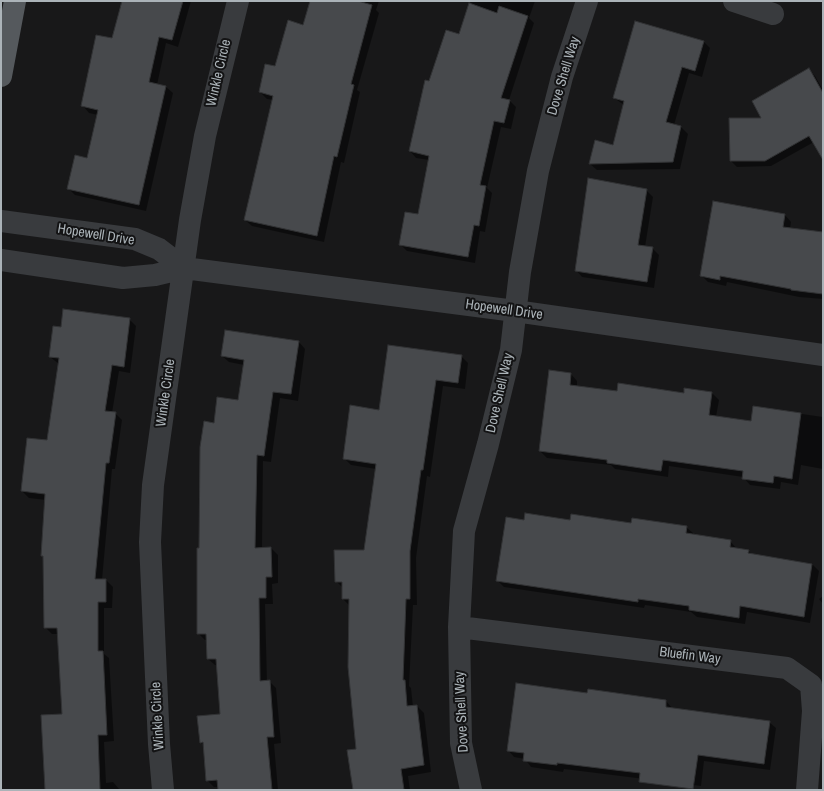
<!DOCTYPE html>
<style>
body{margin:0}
#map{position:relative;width:824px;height:791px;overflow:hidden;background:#181819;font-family:"Archivo Narrow",sans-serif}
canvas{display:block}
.frame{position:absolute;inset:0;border:2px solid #abb3b8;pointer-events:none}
</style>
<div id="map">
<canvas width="824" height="791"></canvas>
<div class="frame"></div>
</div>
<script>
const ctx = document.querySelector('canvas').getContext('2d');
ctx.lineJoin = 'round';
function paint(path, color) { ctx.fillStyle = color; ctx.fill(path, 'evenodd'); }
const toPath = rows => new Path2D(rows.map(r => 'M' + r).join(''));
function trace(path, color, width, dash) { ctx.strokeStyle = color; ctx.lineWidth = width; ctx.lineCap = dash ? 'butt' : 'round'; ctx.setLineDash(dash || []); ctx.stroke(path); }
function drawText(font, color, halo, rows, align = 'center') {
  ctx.font = font + ' "Archivo Narrow",sans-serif'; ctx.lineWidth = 4; ctx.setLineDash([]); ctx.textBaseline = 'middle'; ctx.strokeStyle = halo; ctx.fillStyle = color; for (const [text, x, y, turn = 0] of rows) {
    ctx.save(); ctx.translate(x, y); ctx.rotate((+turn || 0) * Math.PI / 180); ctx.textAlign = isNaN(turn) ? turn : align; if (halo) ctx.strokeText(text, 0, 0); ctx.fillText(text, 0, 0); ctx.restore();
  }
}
const shadow = toPath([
 [124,1,191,1,178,47,166,43,157,85,166,87,173,93,146,211,75,195,68,188,88,159,98,115,89,113,83,106,112,40],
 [311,1,379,1,376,10,379,13,357,90,360,92,344,163,341,162,324,242,252,226,245,220,273,100,267,99,260,92,304,26],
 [471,1,535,1,529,18,534,23,509,100,516,107,511,129,501,127,487,188,492,193,485,232,480,231,475,263,407,251,400,244,419,215,429,160,416,158,410,151,430,82,460,36],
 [703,41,710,48,702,77,689,73,674,125,681,127,688,134,680,169,597,170,590,164,614,146,624,105,614,98],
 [809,70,815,76,823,90,823,152,814,142,771,166,737,167,731,161,763,119],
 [646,190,653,197,645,247,652,248,659,255,654,288,582,277,576,270],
 [785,215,791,222,790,229,823,233,823,299,799,297,727,282,726,286,708,282,701,275],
 [129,319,136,326,130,373,119,371,112,413,115,413,122,420,115,469,112,469,102,580,106,580,113,587,112,608,104,608,104,654,109,658,114,741,104,742,106,783,113,782,120,790,46,790,63,715,58,634,52,634,45,627,44,558,42,555,46,500,29,498,22,491,47,441,59,364,50,357,61,328],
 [299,342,305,349,298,401,280,398,271,462,263,461,262,548,271,548,278,555,278,583,272,584,273,604,265,604,267,682,269,681,276,688,281,743,274,744,278,790,219,790,219,787,214,787,207,780,204,746,201,742,222,715,217,665,215,665,208,659,207,640,205,640,198,633,200,549,214,424,239,401,244,365,229,362,222,356],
 [461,356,468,363,465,389,443,386,430,477,427,476,416,558,417,605,413,605,409,686,411,688,413,707,417,706,424,713,431,772,408,776,410,790,354,790,357,750,350,606,343,599,343,588,336,581,365,551,376,469,351,465,344,458,380,411],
 [571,374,577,381,577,387,618,392,685,394,685,389,712,393,719,400,716,417,751,422,754,407,823,417,823,469,801,465,798,485,781,482,780,489,750,485,743,477,669,466,668,477,615,469,611,465,547,458,540,451],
 [525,521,571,521,686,527,693,533,693,535,730,541,737,549,748,551,752,554,812,564,819,571,810,623,747,612,745,624,697,617,691,612,645,605,644,608,504,587,497,580],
 [823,596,823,604,819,599],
 [588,694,666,701,673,709,769,722,776,728,770,770,704,761,701,786,564,769,563,772,531,767,525,759,514,757,508,750]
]);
const building = toPath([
 [122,1,183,1,172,40,159,37,149,82,166,86,139,205,67,189,75,155,87,158,98,110,81,106,96,35,112,38,122,1],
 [310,1,358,1,372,5,351,84,354,85,337,157,334,156,317,236,244,220,273,96,259,92,265,64,275,66,288,20,303,25,310,1],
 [469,3,497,13,499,6,528,16,501,98,510,100,504,123,494,121,480,185,486,186,479,226,474,225,468,257,399,245,405,212,418,214,429,156,409,151,425,80,429,81,446,30,459,34,469,3],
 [635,21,704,41,695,71,682,67,666,122,681,126,673,162,589,164,595,140,613,145,624,101,613,98,635,21],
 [809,68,823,93,823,160,809,136,765,161,730,161,729,118,761,118,752,101,809,68],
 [588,178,647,189,638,245,653,247,647,282,575,271,588,178],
 [713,201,785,214,783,227,823,232,823,294,791,290,791,289,720,276,720,280,700,276,713,201],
 [63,309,130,318,124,367,112,365,105,411,116,412,109,463,106,463,95,579,106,579,106,602,98,602,98,651,103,651,107,735,98,735,100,790,45,790,41,715,62,714,57,628,44,628,43,556,41,556,45,494,21,491,27,438,47,440,59,358,49,357,53,326,61,327,63,309],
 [225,330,299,341,291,394,273,392,264,456,257,455,255,548,271,547,272,577,266,577,266,598,259,598,260,681,270,680,274,737,267,737,272,790,218,790,217,780,206,781,203,742,200,743,197,716,220,714,216,659,207,659,206,634,197,634,197,548,199,548,200,447,204,421,214,423,217,397,238,400,244,360,221,356,225,330],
 [388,345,462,355,458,383,436,380,423,470,421,470,410,551,410,599,406,599,403,680,405,680,407,706,417,705,424,765,401,769,404,790,353,790,347,750,356,749,348,667,349,599,342,599,342,582,335,582,334,550,364,550,376,464,343,459,350,405,379,410,388,345],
 [549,370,571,373,570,385,617,391,618,383,684,393,684,388,712,392,709,415,751,421,753,406,801,413,792,479,774,476,773,483,742,479,743,471,663,460,661,471,607,463,607,460,539,451,549,370],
 [525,513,570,520,571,514,631,523,632,518,687,526,686,533,731,540,730,547,749,550,748,553,812,564,804,617,740,606,739,618,689,610,689,606,638,599,638,602,496,581,506,517,524,520,525,513],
 [516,683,587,693,588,689,666,700,666,707,770,721,764,764,698,755,693,789,639,782,640,773,557,763,557,765,523,761,524,753,507,751,516,683]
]);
const minor = toPath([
 [734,1,773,14],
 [1,221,135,239,159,249,184,268],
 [1,260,123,278,155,275,184,268,515,311,823,355],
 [459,627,787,668,811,685,813,711,807,790],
 [163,790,159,744,150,542,153,485,190,220,205,136,238,1],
 [471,790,461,743,459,627,464,531,488,444,511,350,520,272,538,171,562,77,587,1]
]);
const major = toPath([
 [1,76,15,1]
]);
const streetNames = [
 ["Winkle Circle",219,73,-77],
 ["Dove Shell Way",564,76,-73],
 ["Hopewell Drive",96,235,9],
 ["Hopewell Drive",504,310,8],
 ["Winkle Circle",166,393,-82],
 ["Dove Shell Way",500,393,-77],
 ["Bluefin Way",690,656,7],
 ["Dove Shell Way",462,712,-93],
 ["Winkle Circle",158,716,-93]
];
paint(shadow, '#0007');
paint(building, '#47494c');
trace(building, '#323335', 1);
trace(minor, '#393b3e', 22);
trace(major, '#55595d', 22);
drawText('14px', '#abb3b8', '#131314', streetNames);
</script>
